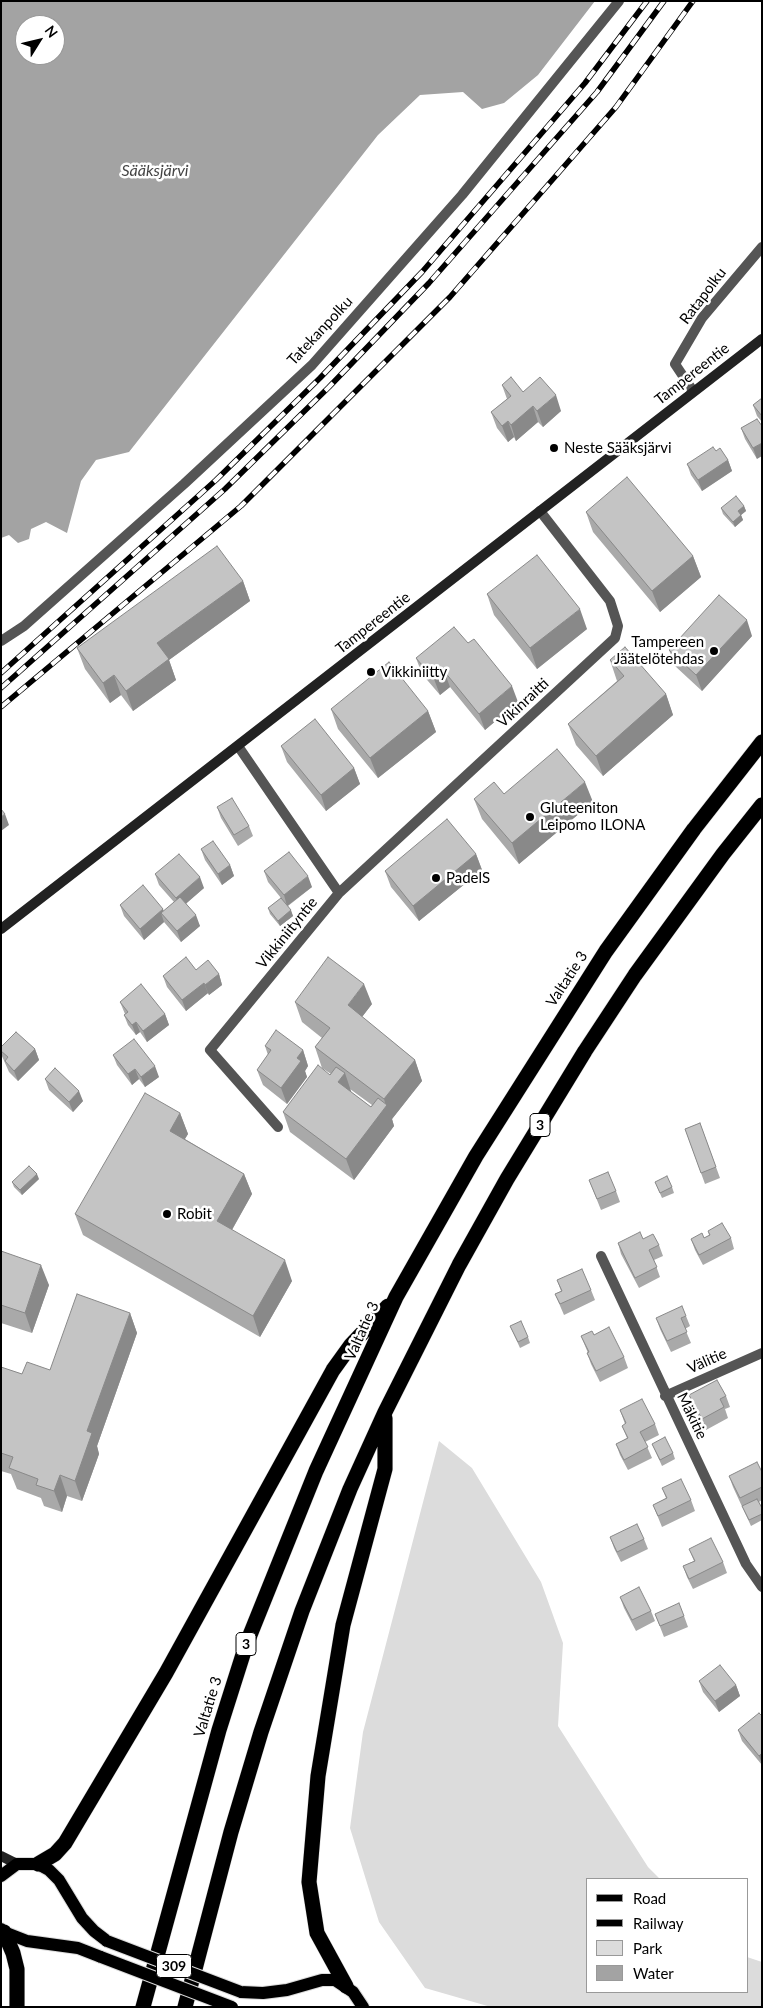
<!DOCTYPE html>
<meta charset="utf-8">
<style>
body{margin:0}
#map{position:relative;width:763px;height:2008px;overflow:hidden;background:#fff;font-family:Lato,sans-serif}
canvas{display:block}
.frame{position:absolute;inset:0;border:2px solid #000;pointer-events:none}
.legend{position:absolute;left:586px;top:1878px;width:162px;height:115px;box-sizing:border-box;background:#fff;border:1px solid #999;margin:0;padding:6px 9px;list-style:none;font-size:15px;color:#000}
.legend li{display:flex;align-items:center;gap:10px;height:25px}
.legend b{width:25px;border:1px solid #999}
.north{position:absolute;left:15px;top:15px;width:50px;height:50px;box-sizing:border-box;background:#fff;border:1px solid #999;border-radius:50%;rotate:54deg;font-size:14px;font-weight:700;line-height:20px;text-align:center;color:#000}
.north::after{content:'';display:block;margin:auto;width:18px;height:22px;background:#000;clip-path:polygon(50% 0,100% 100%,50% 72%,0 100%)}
</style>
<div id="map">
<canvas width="763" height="2008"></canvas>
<div class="frame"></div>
<ul class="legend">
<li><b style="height:6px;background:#000"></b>Road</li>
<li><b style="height:6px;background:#000"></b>Railway</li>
<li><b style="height:14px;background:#dcdcdc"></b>Park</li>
<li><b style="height:14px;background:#a3a3a3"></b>Water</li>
</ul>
<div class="north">N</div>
</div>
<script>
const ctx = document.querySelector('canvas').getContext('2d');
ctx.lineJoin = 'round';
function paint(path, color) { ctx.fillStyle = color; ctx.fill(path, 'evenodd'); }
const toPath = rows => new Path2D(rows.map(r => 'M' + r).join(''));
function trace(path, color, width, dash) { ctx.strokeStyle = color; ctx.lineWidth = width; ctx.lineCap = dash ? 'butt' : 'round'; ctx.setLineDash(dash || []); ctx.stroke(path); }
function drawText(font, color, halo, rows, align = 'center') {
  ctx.font = font + ' Lato,sans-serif'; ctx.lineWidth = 5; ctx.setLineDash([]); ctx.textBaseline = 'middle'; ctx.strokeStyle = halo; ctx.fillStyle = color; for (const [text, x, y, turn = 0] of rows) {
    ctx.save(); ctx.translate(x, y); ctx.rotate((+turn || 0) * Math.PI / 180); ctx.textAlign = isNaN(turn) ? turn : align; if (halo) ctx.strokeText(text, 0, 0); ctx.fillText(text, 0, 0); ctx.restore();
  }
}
const green = toPath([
 [439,1441,472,1468,541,1582,563,1643,558,1726,648,1867,660,1879,587,1879,587,1992,747,1992,747,1957,762,1962,762,2007,491,2007,425,1988,379,1922,350,1828,363,1732]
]);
const water = toPath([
 [1,1,595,1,538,75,504,103,482,109,463,92,420,95,378,135,129,452,96,460,81,481,67,533,46,522,31,529,29,539,18,543,9,535,1,538],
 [25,25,55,25,55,55,25,55]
]);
const minor = toPath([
 [693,391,675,364,702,318,762,247],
 [1,641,24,626,184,484,312,365,462,195,619,1],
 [238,746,339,893],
 [278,1127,210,1050,339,893,615,638,618,626,610,601,540,511],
 [601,1256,746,1564,762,1587],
 [665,1396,762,1353]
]);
const secondary = toPath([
 [1,929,762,339],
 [1,1856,17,1864]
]);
const primary = toPath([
 [1,1876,17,1864,38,1864,49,1870,59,1880,82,1918,94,1931,107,1941],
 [1,1929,4,1932,27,1941,78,1948,101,1957],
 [241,1992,263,1993,287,1990,322,1980,335,1980,353,1992,363,2007]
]);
const motorway = toPath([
 [38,1864,55,1854,65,1843,166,1673,333,1370,351,1345,388,1306],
 [4,1932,13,1953,17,1969,17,2007],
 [346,1986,317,1933,309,1882,318,1776,343,1625,385,1469,385,1418],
 [143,2007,219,1730,246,1645,316,1471,396,1297,476,1156,606,951,694,829,762,742],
 [185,2007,231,1832,261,1732,302,1611,350,1489,385,1412,459,1265,507,1179,585,1051,635,975,723,854,762,805]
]);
const rail = toPath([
 [1,673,216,480,320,378,422,272,585,83,647,1],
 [1,688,225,489,329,387,429,283,597,92,664,1],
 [1,707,241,506,450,297,616,107,693,1]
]);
const primaryBridge = toPath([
 [107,1941,241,1992],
 [101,1957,232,2007]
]);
const wall = toPath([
 [502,385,523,392,561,411,543,427,538,422,516,441,514,437,508,442,497,428,491,412,507,399],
 [762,398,762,422,757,416,753,405],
 [757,419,757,459,745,439,741,428],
 [716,451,728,460,732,471,702,491,691,475,687,464],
 [744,506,746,511,741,515,743,520,735,527,723,514,721,508],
 [586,512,693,556,701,577,660,612,593,532],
 [243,581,250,601,169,660,176,680,133,711,121,695,110,703,85,669,77,648],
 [487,594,587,629,537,669,494,615],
 [752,636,702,691,675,666,669,650],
 [416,658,518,702,485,730,450,687,440,695,422,674],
 [610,660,666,694,673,715,603,776,576,745,568,724,617,681],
 [331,709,428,711,436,732,378,778,338,729],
 [281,746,354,768,360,784,326,811,287,762],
 [504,794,593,802,519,864,482,819,474,799],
 [217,807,249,826,253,836,238,846,221,818],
 [201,849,230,865,234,876,222,885,205,860],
 [476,854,482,870,419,921,391,887,385,871],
 [264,871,312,887,288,906,293,916,280,926,270,914,268,908,281,898,268,882],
 [155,874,204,888,186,903,200,926,181,942,164,922,144,940,124,916,120,905,164,911,174,902,159,885],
 [196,970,219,974,222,985,209,995,208,993,186,1011,167,987,163,976],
 [120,1002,165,1014,169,1025,147,1042,140,1032,136,1035,128,1025,124,1015,125,1014],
 [295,1002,372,1004,362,1017,415,1060,422,1081,392,1119,394,1126,354,1180,290,1132,283,1112,331,1074,322,1068,315,1047,322,1038,302,1022],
 [350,1089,372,1105,371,1107,351,1092],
 [265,1046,303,1050,308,1066,305,1071,307,1077,287,1104,263,1085,257,1070,268,1055],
 [1,1047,35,1049,39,1060,18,1081,9,1072,1,1054],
 [113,1055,159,1077,145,1087,139,1079,132,1085,117,1065],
 [45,1079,83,1101,73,1112,49,1090],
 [180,1113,188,1134,185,1139,244,1174,252,1194,232,1230,292,1281,260,1337,83,1235,75,1214],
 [700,1123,720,1178,705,1184,685,1129],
 [39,1179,22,1195,14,1187,12,1182],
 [589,1180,616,1191,620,1202,601,1210],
 [655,1182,672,1187,674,1193,662,1198],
 [708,1231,731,1238,734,1249,703,1265,695,1250,691,1239,704,1238,709,1235],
 [643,1239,659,1245,663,1256,654,1260,660,1277,639,1288,621,1254,618,1243],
 [1,1251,49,1285,32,1333,1,1323],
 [557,1280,591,1290,595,1300,564,1315,555,1294,561,1291],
 [130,1313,137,1333,97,1446,99,1454,82,1501,67,1496,62,1512,44,1506,41,1498,17,1489,11,1474,1,1471,1,1367,22,1374,50,1370],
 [686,1316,690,1326,685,1329,691,1343,671,1352,660,1329,656,1318],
 [510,1326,528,1337,530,1343,520,1348],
 [594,1335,624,1357,628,1368,600,1382,591,1364,587,1353,588,1353,581,1336],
 [689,1395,726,1396,730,1407,725,1409,728,1418,706,1430,693,1406],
 [620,1410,655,1424,659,1435,645,1442,652,1458,628,1470,620,1455,616,1444,627,1438,622,1426,625,1424],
 [652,1444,673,1453,675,1459,662,1466],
 [762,1472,762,1500,759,1502,762,1508,762,1520,751,1526,733,1487,729,1476],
 [662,1488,691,1500,695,1511,662,1527,653,1505,666,1498],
 [610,1537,644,1539,648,1549,621,1562,614,1548],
 [689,1549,723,1562,727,1573,693,1589,687,1577,683,1566,694,1561],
 [620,1597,651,1611,655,1621,636,1631,624,1608],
 [655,1614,684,1616,688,1627,664,1637],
 [699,1681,736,1685,740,1696,719,1712,703,1692],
 [762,1716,762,1765,742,1741,738,1730]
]);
const shadedWall = toPath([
 [556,395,561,411,543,427,537,411],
 [533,406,538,422,516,441,511,425],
 [508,421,514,437,508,442,502,426],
 [762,443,762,456,757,459,753,448],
 [728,460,732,471,702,491,698,480],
 [744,506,746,511,741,515,743,520,735,527,733,522,738,511],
 [693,556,701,577,660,612,652,591],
 [243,581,250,601,169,660,176,680,133,711,126,691,157,643],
 [580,609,587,629,537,669,530,648],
 [747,620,752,636,702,691,696,675],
 [444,671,450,687,440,695,434,679],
 [114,675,121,695,110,703,103,683],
 [512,686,518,702,485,730,479,714],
 [666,694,673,715,603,776,596,756],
 [428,711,436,732,378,778,370,758],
 [354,768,360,784,326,811,321,795],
 [585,782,593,802,519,864,512,843],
 [5,814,9,825,1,831,1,817],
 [476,854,482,870,419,921,413,906],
 [230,865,234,876,222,885,218,874],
 [308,876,312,887,287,906,284,895],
 [200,877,204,888,180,909,176,898],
 [163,909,167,920,161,913,164,922,144,940,140,929],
 [291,910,293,916,280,926,278,921],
 [196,915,200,926,181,942,177,931],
 [219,974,222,985,209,995,205,985],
 [204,983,208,993,186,1011,182,1000],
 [364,984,372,1004,355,1026,348,1005],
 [165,1014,169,1025,147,1042,143,1031],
 [136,1022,140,1032,136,1035,132,1025],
 [35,1049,39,1060,18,1081,14,1071],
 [303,1050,308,1066,305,1071,307,1077,287,1104,281,1088,297,1058],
 [415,1060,422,1081,392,1119,394,1126,354,1180,346,1159,386,1106,384,1099],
 [155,1066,159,1077,145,1087,141,1077],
 [135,1069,139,1079,132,1085,128,1074],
 [345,1073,352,1094,338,1082],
 [79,1091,83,1101,73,1112,69,1102],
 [180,1113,188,1134,177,1151,170,1131],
 [37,1174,39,1179,22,1195,20,1190],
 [244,1174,252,1194,225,1242,217,1221],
 [285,1260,292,1281,260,1337,253,1316],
 [41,1265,49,1285,32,1333,25,1313],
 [130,1313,137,1333,97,1446,99,1454,82,1501,75,1481,87,1431],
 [60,1475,67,1496,62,1512,54,1491],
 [736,1685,740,1696,719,1712,715,1701],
 [762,1753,762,1764,759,1756]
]);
const building = toPath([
 [511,377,523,392,540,377,556,395,537,411,533,406,511,425,508,421,502,426,491,412,511,396,502,385,511,377],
 [762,398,762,416,753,405,762,398],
 [757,419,762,426,762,443,753,448,741,428,757,419],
 [713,447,716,451,720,448,728,460,698,480,687,464,713,447],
 [627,477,693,556,652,591,586,512,627,477],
 [736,496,744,506,738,511,741,515,733,522,721,508,736,496],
 [217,546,243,581,157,643,169,659,126,691,114,675,103,683,77,648,217,546],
 [537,555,580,609,530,648,487,594,537,555],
 [719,595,747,620,696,675,669,650,719,595],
 [454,627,468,643,474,639,512,686,479,714,444,671,434,679,416,658,454,627],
 [625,647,666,694,596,756,568,724,624,676,610,660,625,647],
 [389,662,428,711,370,758,331,709,389,662],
 [315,719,354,768,321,795,281,746,315,719],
 [557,749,585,782,512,843,474,799,494,782,504,794,557,749],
 [232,798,249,826,234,835,217,807,232,798],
 [1,809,5,814,1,817,1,809],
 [447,819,476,854,413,906,385,871,447,819],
 [213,841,230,865,218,874,201,849,213,841],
 [289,852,308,876,284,895,264,871,289,852],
 [179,854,200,877,176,898,155,874,179,854],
 [143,885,163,909,140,929,120,905,143,885],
 [180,897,196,915,177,931,161,913,180,897],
 [281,898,291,910,278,921,268,908,281,898],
 [186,957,196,970,208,960,219,974,205,985,204,983,182,1000,163,976,186,957],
 [328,957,364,984,348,1005,415,1060,384,1099,315,1047,330,1028,295,1002,328,957],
 [141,984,165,1014,143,1031,136,1022,132,1025,124,1015,128,1012,120,1002,141,984],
 [276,1030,303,1050,297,1058,301,1061,281,1088,257,1070,271,1050,265,1046,276,1030],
 [16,1032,35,1049,14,1071,5,1061,8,1057,1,1051,1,1047,16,1032],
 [134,1039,155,1066,141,1077,135,1069,128,1074,113,1055,134,1039],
 [318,1065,330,1075,336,1067,345,1073,338,1082,371,1107,378,1098,387,1105,346,1159,283,1112,318,1065],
 [55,1068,79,1091,69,1102,45,1079,55,1068],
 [145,1093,180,1113,170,1131,244,1174,217,1221,285,1260,253,1316,75,1214,145,1093],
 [700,1123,716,1167,701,1173,685,1129,700,1123],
 [29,1166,37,1174,20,1190,12,1182,29,1166],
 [608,1172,616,1191,597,1199,589,1180,608,1172],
 [667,1176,672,1187,660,1193,655,1182,667,1176],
 [722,1223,731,1238,699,1255,691,1239,702,1233,704,1238,710,1235,708,1231,722,1223],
 [640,1232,643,1239,653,1234,659,1245,649,1250,657,1267,635,1278,618,1243,640,1232],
 [1,1251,41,1265,25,1313,1,1305,1,1251],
 [582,1269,591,1290,560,1304,555,1294,562,1291,557,1280,582,1269],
 [77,1294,130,1313,87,1431,92,1433,75,1481,60,1475,54,1491,36,1485,38,1479,9,1468,13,1457,1,1453,1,1367,22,1374,27,1362,50,1370,77,1294],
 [682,1306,686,1316,681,1318,687,1332,667,1341,656,1318,682,1306],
 [521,1321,528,1337,518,1342,510,1326,521,1321],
 [609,1327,624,1357,596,1371,587,1353,589,1352,581,1336,592,1331,594,1335,609,1327],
 [717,1380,726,1396,720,1399,724,1407,702,1419,689,1395,717,1380],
 [642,1399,655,1424,640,1432,648,1447,624,1460,616,1444,628,1438,622,1426,626,1423,620,1410,642,1399],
 [665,1437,673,1453,660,1460,652,1444,665,1437],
 [757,1462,762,1472,762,1487,740,1498,729,1476,757,1462],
 [681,1479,691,1500,658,1516,653,1505,667,1498,662,1488,681,1479],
 [757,1499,762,1508,762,1514,749,1520,742,1506,757,1499],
 [637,1524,644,1539,617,1552,610,1537,637,1524],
 [711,1538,723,1562,689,1579,683,1566,695,1561,689,1549,711,1538],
 [639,1587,651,1611,632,1620,620,1597,639,1587],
 [679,1603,684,1616,660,1626,655,1614,679,1603],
 [720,1665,736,1685,715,1701,699,1681,720,1665],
 [759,1713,762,1716,762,1753,759,1756,738,1730,759,1713]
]);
const markers = [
 [554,448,5,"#000"],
 [714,651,5,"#000"],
 [371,672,5,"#000"],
 [530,817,5,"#000"],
 [436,878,5,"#000"],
 [167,1214,5,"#000"]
];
const shields = [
 [540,1125,20],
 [246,1644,20],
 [174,1966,35]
];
const shieldNames = [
 ["3",540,1125],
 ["3",246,1644],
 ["309",174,1966]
];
const streetNames = [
 ["Ratapolku",703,296,-53],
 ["Tatekanpolku",320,331,-47],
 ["Tampereentie",692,374,-38],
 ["Tampereentie",373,623,-38],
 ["Vikinraitti",523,703,-43],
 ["Vikkiniityntie",287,933,-51],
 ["Valtatie 3",567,979,-57],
 ["Valtatie 3",362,1331,-66],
 ["Välitie",707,1361,-24],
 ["Mäkitie",692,1416,64],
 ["Valtatie 3",208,1707,-73]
];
const poiNames = [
 ["Neste Sääksjärvi",564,448],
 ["Tampereen",704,642,"right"],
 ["Jäätelötehdas",704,659,"right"],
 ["Vikkiniitty",381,672],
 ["Gluteeniton",540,808],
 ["Leipomo ILONA",540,825],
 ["PadelS",446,878],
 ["Robit",177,1214]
];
const waterNames = [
 ["Sääksjärvi",155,171]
];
paint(green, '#dcdcdc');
paint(water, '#a3a3a3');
trace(primary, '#dbdbdb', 14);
trace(motorway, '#dbdbdb', 16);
trace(minor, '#555', 10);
trace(secondary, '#222', 10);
trace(primary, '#000', 12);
trace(motorway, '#000', 15);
trace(rail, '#000', 5.5);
trace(rail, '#fff', 4, [11]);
trace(primaryBridge, '#dbdbdb', 14, []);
trace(primaryBridge, '#000', 12);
paint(wall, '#a9a9a9');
paint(shadedWall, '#898989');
paint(building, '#c4c4c4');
trace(building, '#898989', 1);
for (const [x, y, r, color] of markers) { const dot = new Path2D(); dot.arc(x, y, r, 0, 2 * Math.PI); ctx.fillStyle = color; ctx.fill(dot); trace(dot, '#fff', 2); }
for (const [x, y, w] of shields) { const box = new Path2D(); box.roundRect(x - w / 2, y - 11.5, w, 23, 4); ctx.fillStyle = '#fff'; ctx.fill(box); trace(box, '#000', 1); }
drawText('bold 14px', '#000', null, shieldNames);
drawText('15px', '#000', '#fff', streetNames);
drawText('15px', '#000', '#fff', poiNames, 'left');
drawText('italic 16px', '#444', '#fff', waterNames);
</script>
